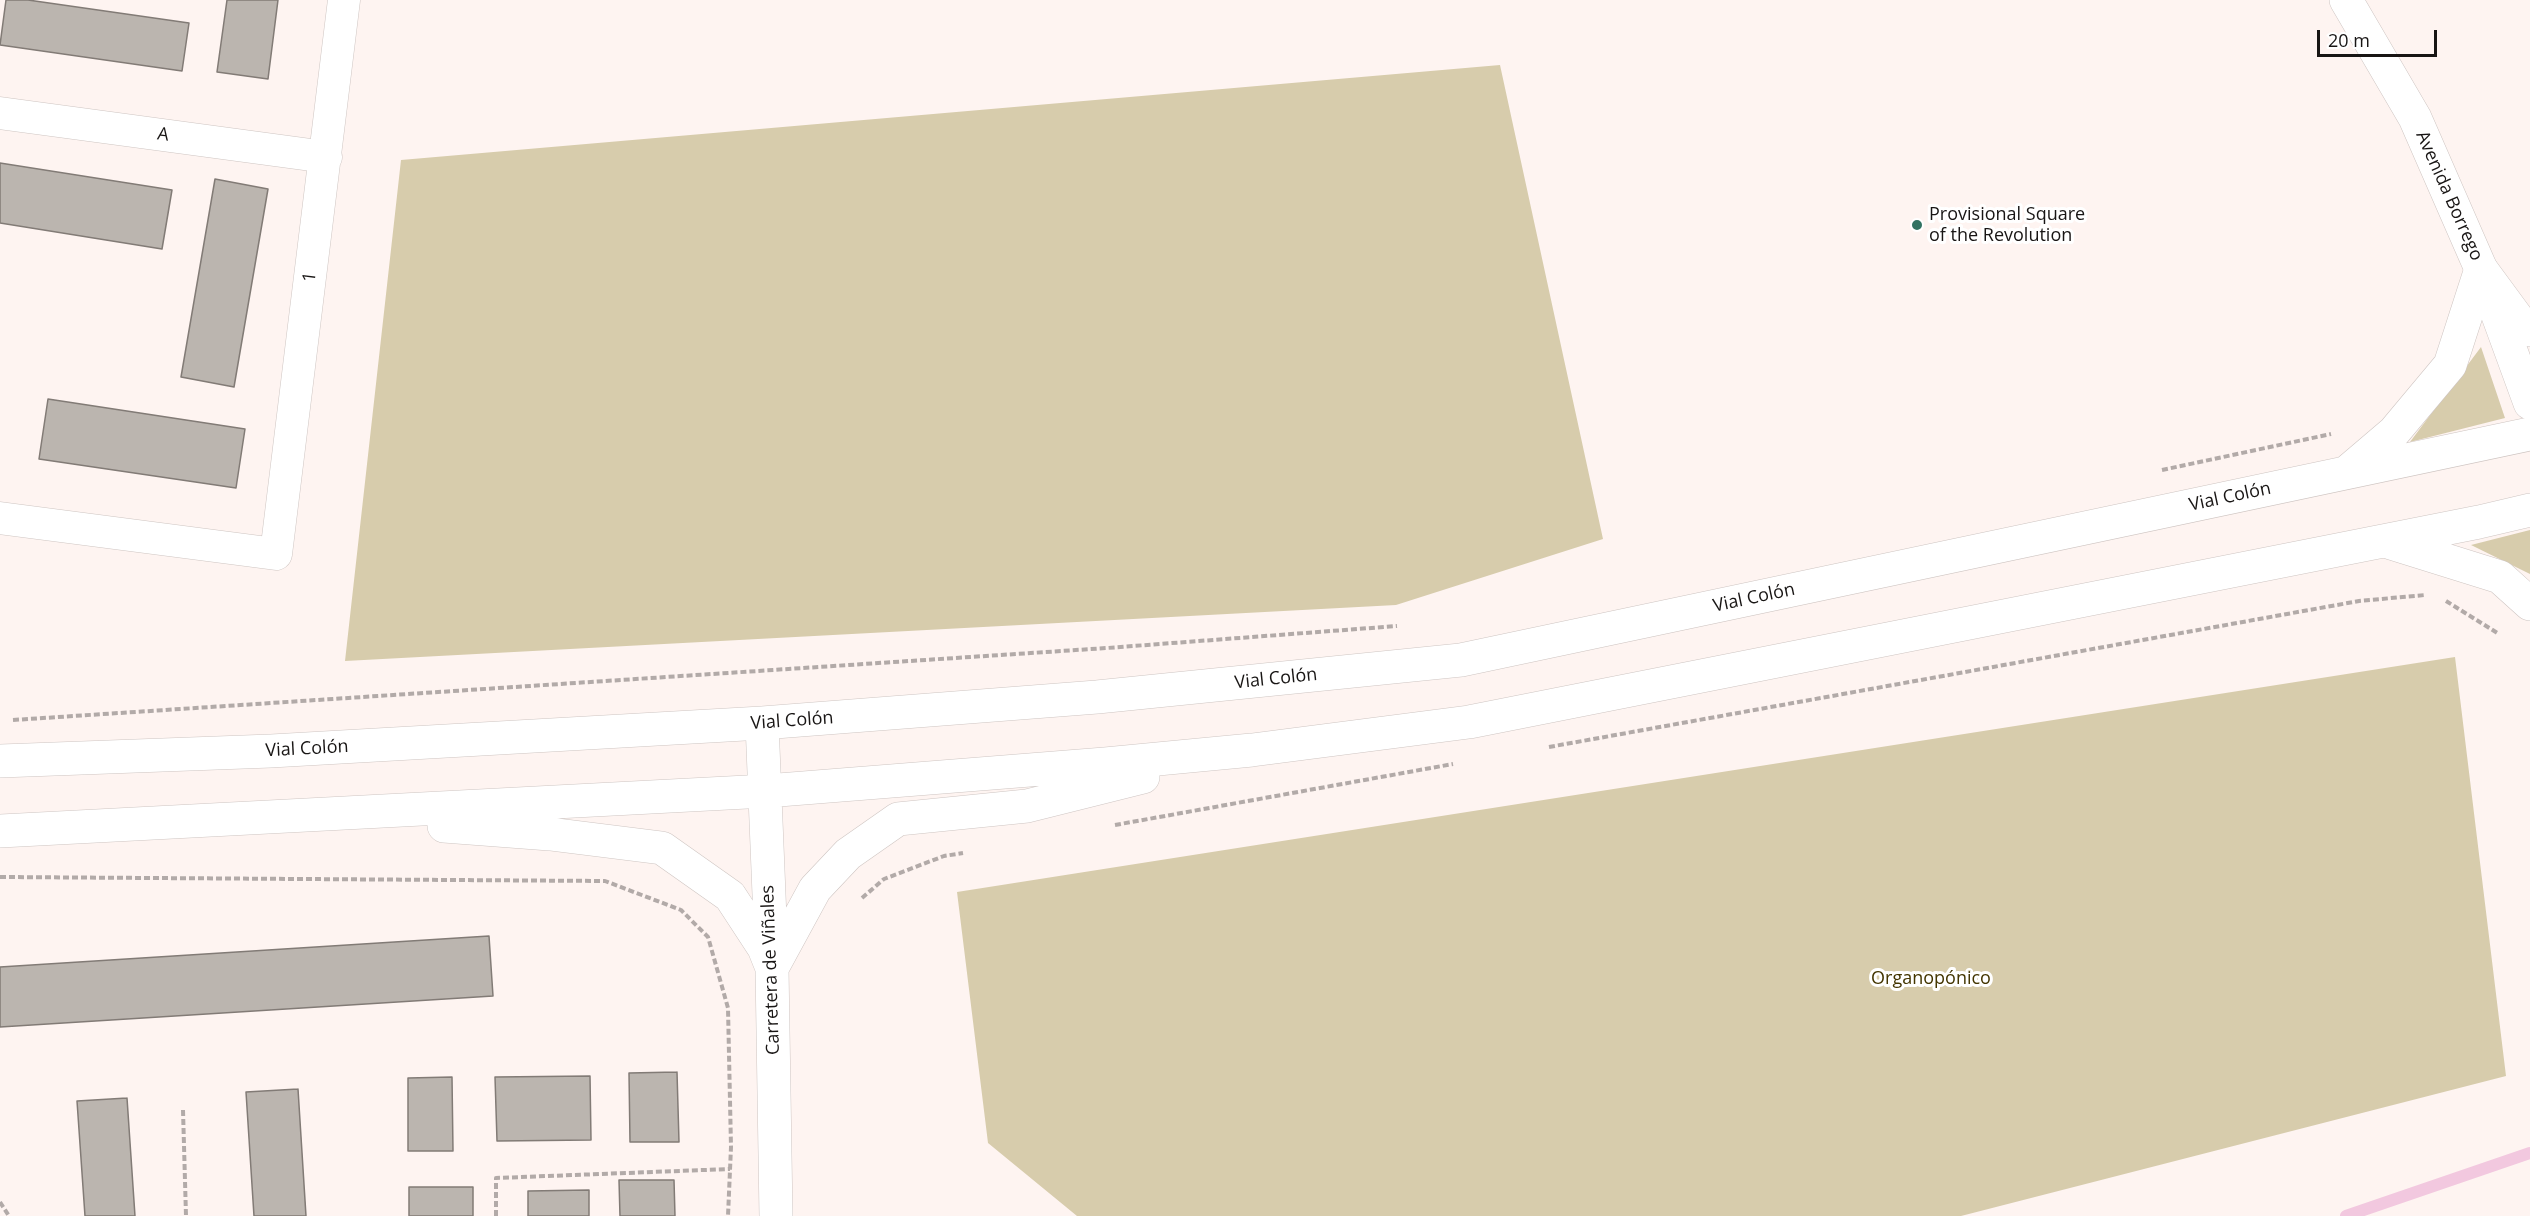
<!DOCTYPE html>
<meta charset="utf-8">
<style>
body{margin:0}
#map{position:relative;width:2530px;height:1216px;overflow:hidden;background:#fef4f1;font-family:"Open Sans",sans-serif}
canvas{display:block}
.scale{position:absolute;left:2317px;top:30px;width:120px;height:27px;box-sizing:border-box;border:3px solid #181514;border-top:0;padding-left:8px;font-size:18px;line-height:21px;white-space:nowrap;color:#181514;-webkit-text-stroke:4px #fff;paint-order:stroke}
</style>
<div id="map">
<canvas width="2530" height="1216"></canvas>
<div class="scale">20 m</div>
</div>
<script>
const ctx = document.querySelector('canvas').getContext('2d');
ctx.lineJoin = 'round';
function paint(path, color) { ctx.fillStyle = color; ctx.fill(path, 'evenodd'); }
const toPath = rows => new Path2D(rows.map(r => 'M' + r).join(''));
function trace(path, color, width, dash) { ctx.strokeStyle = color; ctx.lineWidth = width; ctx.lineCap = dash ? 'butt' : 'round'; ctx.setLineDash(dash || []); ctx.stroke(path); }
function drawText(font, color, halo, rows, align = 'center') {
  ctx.font = font + ' "Open Sans",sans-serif'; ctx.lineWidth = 6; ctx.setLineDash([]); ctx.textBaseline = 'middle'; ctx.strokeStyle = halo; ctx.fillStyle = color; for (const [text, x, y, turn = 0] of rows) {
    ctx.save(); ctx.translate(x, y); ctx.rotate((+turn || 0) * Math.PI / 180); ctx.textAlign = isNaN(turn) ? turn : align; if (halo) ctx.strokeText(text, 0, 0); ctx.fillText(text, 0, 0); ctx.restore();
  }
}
const green = toPath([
 [1500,65,1603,539,1396,605,345,661,401,160],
 [2481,347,2505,418,2410,442],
 [2530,530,2530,574,2471,545],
 [2455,657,2506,1076,1961,1216,1077,1216,988,1143,957,892]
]);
const stream = toPath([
 [2346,1216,2530,1153]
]);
const building = toPath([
 [6,0,28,0,189,23,182,71,0,45,6,0],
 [227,0,278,0,268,79,217,72,227,0],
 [0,163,172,190,162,249,0,223,0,163],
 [215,179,268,189,234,387,181,377,215,179],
 [48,399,245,429,236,488,39,459,48,399],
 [489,936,493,996,0,1027,0,967,489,936],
 [677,1072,679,1142,630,1142,629,1073,677,1072],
 [590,1076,591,1140,497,1141,495,1077,590,1076],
 [452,1077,453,1151,408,1151,408,1078,452,1077],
 [298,1089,306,1216,254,1216,246,1092,298,1089],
 [127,1098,135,1216,85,1216,77,1101,127,1098],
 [619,1180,674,1180,675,1216,620,1216,619,1180],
 [409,1187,473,1187,473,1216,409,1216,409,1187],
 [589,1190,589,1216,528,1216,528,1191,589,1190]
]);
const path = toPath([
 [2162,470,2331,434],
 [2446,601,2499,634],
 [13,720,1107,648,1397,626],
 [1549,747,2359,601,2425,595],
 [1115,825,1453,764],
 [0,877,605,881,681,910,708,937,728,1008,731,1147,728,1216],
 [862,898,884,879,944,856,963,853],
 [183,1110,186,1216],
 [0,1202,9,1216],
 [496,1216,496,1178,730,1169]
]);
const street = toPath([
 [0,113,326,157],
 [0,518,276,554,344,0]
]);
const secondary = toPath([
 [2346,0,2415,118,2481,269,2530,403]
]);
const primary = toPath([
 [2481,269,2520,322,2530,330],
 [2347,472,2394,432,2450,365,2481,269],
 [2391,543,2500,577,2530,604],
 [762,723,772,968,776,1216],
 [0,761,271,751,762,723,1097,697,1461,660,2530,434],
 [444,826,550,834,662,848,730,896,764,948,772,968],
 [0,831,766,791,1105,764,1252,750,1469,722,2479,522,2530,510],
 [772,968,815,889,848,854,898,819,1027,806,1143,777]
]);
const markers = [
 [1917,225,6,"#317262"]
];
const streetNames = [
 ["A",163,135,8],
 ["Avenida Borrego",2449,196,66],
 ["1",310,277,-83],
 ["Vial Colón",2230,497,-12],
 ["Vial Colón",1754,598,-12],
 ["Vial Colón",1276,679,-6],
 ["Vial Colón",792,721,-4],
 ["Vial Colón",307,749,-3],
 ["Carretera de Viñales",771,970,-92]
];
const poiNames = [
 ["Provisional Square",1929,215],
 ["of the Revolution",1929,236]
];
const parkNames = [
 ["Organopónico",1931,979]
];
paint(green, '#d7ccac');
trace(stream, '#f2c8df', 12);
paint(building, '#bbb5af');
trace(building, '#827b76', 1.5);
trace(street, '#cec5c2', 33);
trace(secondary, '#cec5c2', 34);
trace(primary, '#cec5c2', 34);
trace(path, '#b2aaa8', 4, [6, 3]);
trace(street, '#fff', 32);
trace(secondary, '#fff', 33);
trace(primary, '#fff', 33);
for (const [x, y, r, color] of markers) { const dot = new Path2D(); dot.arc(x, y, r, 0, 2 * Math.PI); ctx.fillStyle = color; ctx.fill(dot); trace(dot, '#fff', 2); }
drawText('18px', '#181514', '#fff', streetNames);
drawText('18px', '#181514', '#fff', poiNames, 'left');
drawText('18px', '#433500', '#fff', parkNames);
</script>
